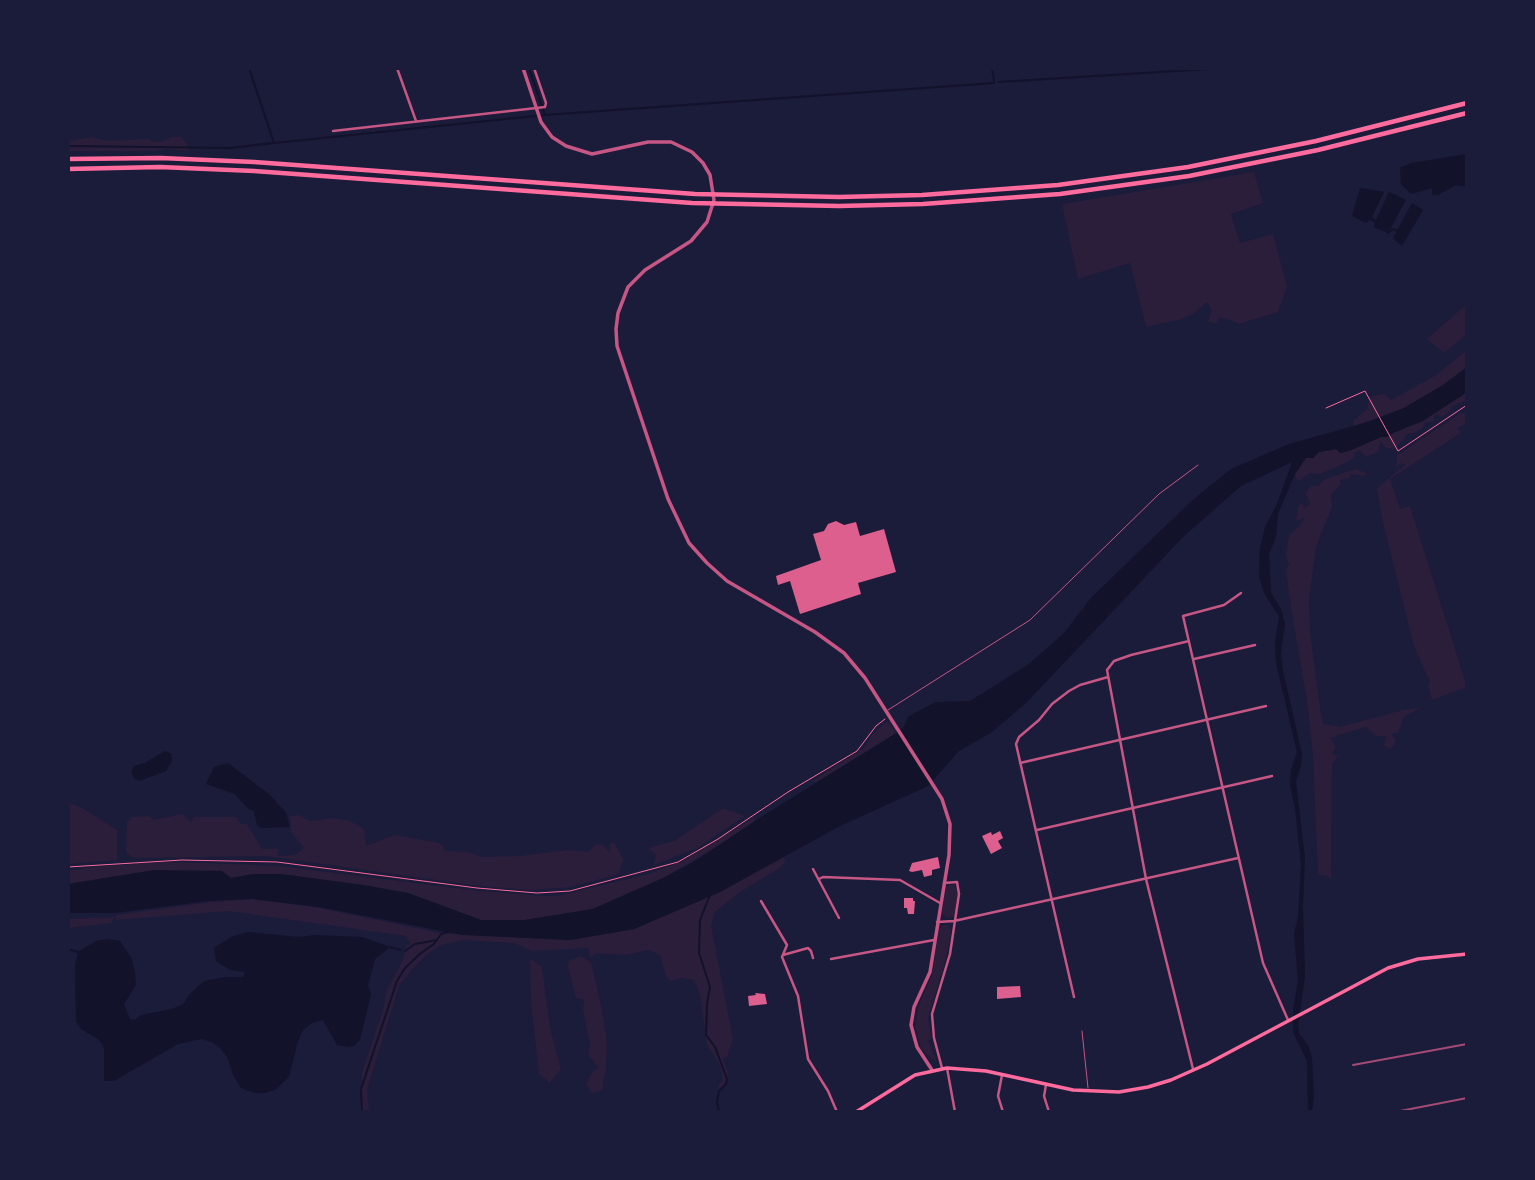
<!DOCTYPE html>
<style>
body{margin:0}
#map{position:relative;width:1535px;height:1180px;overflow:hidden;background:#1b1b3a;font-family:"Titillium Web",sans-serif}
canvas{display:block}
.frame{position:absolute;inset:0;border:70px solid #1b1b3a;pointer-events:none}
</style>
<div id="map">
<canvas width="1535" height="1180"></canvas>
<div class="frame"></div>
</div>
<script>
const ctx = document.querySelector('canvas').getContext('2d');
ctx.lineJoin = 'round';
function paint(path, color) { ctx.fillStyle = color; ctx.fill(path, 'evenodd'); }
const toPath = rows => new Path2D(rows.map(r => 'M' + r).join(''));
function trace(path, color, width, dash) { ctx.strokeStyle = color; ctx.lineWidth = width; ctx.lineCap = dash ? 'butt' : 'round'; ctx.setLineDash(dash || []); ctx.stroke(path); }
const green = toPath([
 [92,137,107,141,149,139,153,142,165,141,171,137,181,137,190,148,188,151,165,149,155,151,68,151,68,141],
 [1254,172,1263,203,1231,214,1240,243,1273,234,1287,286,1278,312,1239,324,1229,319,1220,318,1215,324,1208,321,1212,310,1207,302,1193,314,1178,320,1146,327,1130,263,1078,279,1062,204],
 [1467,304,1467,334,1444,353,1427,339],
 [1467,350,1467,367,1443,385,1404,408,1354,426,1353,421,1367,409,1371,396,1384,394,1391,400,1436,375],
 [1467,391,1467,400,1451,407,1450,412,1441,417,1437,414,1434,416,1434,421,1424,423,1423,428,1414,433,1406,434,1404,440,1393,449,1384,447,1381,441,1378,452,1366,457,1359,450,1354,453,1354,457,1348,462,1320,474,1309,473,1299,481,1297,480,1295,474,1306,458,1313,458,1319,452,1337,449,1340,453,1348,451,1381,437,1387,437,1461,397],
 [1461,413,1467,414,1467,423,1458,428,1461,433,1390,479,1400,509,1410,506,1467,687,1432,700,1428,685,1430,682,1414,646,1382,518,1377,488,1405,465,1402,463,1396,467,1397,455],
 [1356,469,1366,473,1365,476,1351,474,1350,478,1340,480,1341,484,1331,494,1332,507,1316,547,1309,599,1310,632,1321,715,1324,724,1340,727,1403,710,1420,708,1404,717,1398,733,1392,733,1392,736,1396,739,1395,745,1389,749,1384,745,1387,736,1376,736,1366,727,1330,738,1336,747,1332,753,1338,756,1332,764,1331,880,1328,876,1318,875,1313,755,1307,701,1291,607,1286,571,1289,564,1286,556,1289,535,1300,526,1304,518,1297,521,1296,519,1298,507,1301,502,1305,508,1310,503,1305,493,1311,486,1318,486,1325,479],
 [887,721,897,733,815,783,814,780,864,748,873,734],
 [69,803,84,809,117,830,117,860,68,864],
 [723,808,745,816,697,848,654,865,656,855,648,848,674,841],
 [182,814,191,822,194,817,236,817,241,824,247,824,262,849,279,849,277,856,295,855,304,848,291,832,290,816,299,815,311,821,333,818,350,821,364,829,366,846,394,835,440,843,446,851,469,852,482,857,520,856,568,850,588,852,596,844,603,845,610,853,609,844,614,842,623,859,619,874,571,887,531,890,479,886,266,856,133,858,126,852,127,822,132,817,150,816,153,820],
 [753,818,756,820,725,842,663,878,593,909,525,920,481,920,408,893,253,874,231,878,155,870,68,884,68,871,93,867,163,862,207,863,279,866,479,891,546,896,562,895,648,874,684,860],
 [783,857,786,862,778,869,740,892,715,912,711,925,733,1039,727,1057,723,1058,728,1073,727,1085,719,1091,718,1086,723,1079,720,1065,707,1045,700,994,694,980,681,978,671,981,666,976,660,955,649,950,626,955,597,953,590,958,588,948,532,951,514,943,462,940,444,944,430,952,413,968,399,986,367,1090,369,1112,360,1112,362,1072,383,1010,387,990,403,960,406,946,411,944,406,936,228,911,116,920,116,915,211,902,252,899,320,908,440,933,570,940,634,929,720,892],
 [955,884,958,892,955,916,947,918,942,913,946,886],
 [115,917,111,923,68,928,68,919],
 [948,924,951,931,947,955,928,1019,932,1039,928,1040,937,1062,930,1058,921,1048,915,1026,918,1007,932,975,939,929,942,926],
 [580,956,591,962,601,1005,607,1041,606,1068,602,1091,592,1093,586,1084,592,1072,599,1068,588,1055,590,1044,583,1009,584,1000,576,998,568,968,569,961],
 [530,958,542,967,550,1028,561,1069,550,1083,539,1074,531,1002]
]);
const water = toPath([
 [1467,154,1467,187,1456,185,1438,195,1432,195,1432,188,1411,194,1401,184,1400,168,1411,163],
 [1360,188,1384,192,1372,217,1376,220,1389,192,1406,200,1388,233,1374,227,1375,223,1369,220,1366,223,1352,216],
 [1412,203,1423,210,1402,246,1393,238],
 [1467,367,1467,391,1461,396,1423,421,1393,433,1387,437,1381,437,1349,451,1340,453,1336,449,1319,452,1313,458,1306,458,1295,474,1278,514,1276,536,1269,555,1271,593,1281,609,1285,624,1281,653,1283,671,1302,754,1301,766,1296,781,1305,858,1303,907,1305,976,1298,1026,1299,1033,1309,1047,1312,1058,1314,1097,1312,1112,1308,1112,1307,1061,1293,1032,1293,1010,1298,981,1294,933,1298,918,1301,864,1295,808,1290,785,1291,770,1297,752,1276,663,1275,642,1279,616,1264,593,1259,576,1260,548,1265,527,1277,504,1292,462,1241,486,1183,537,1026,703,992,732,959,751,928,786,838,827,720,892,634,929,570,940,462,935,319,907,252,899,208,901,115,913,68,913,68,884,155,870,222,871,231,878,253,874,281,874,364,885,408,893,481,920,525,920,593,909,663,878,692,863,761,817,893,735,903,728,908,717,913,714,936,702,970,701,1029,664,1064,633,1091,598,1155,536,1195,498,1231,469,1289,444,1368,422,1404,408,1443,385],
 [165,751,172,754,172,761,166,771,139,781,134,778,131,772,134,766,145,763],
 [228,763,270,795,286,813,290,827,261,828,257,825,254,811,248,809,235,794,206,784,214,767],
 [248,932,299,937,315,935,362,937,390,947,375,959,368,985,371,994,360,1040,354,1046,349,1047,337,1045,323,1020,312,1023,303,1030,298,1041,289,1077,275,1090,265,1093,255,1093,241,1088,233,1075,227,1057,221,1049,212,1042,201,1039,178,1044,114,1081,104,1081,104,1049,102,1044,98,1039,81,1029,76,1021,75,967,78,952,96,941,108,939,120,941,132,959,135,973,136,985,124,1004,130,1019,135,1020,141,1015,172,1009,183,1004,189,995,204,981,226,977,243,977,245,972,230,970,216,961,214,948,231,937]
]);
const stream = toPath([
 [249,68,274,143,545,115],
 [529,68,545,115,994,83],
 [992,68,994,81],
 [999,82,1224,68],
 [68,146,230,148,273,143],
 [1388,233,1393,229,1397,231],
 [710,895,700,920,699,953,710,987,707,1004,706,1035,715,1047,727,1079,726,1084,719,1091,717,1102,719,1112],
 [390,947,401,950],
 [68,949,78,952],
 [405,951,415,944,437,940],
 [362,1112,361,1089,397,981,405,968,421,953,434,944,441,934,448,932]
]);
const building = toPath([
 [836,521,844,525,856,522,860,536,884,529,896,572,858,583,861,594,800,614,790,581,778,585,776,576,821,560,813,534,824,531,828,524],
 [1000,831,1003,838,998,841,1002,848,991,854,982,836,991,832,992,835],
 [938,857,940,868,932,870,932,875,924,877,922,870,912,872,909,871,912,863],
 [904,898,913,898,913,901,915,901,914,914,908,914,907,908,904,908],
 [1020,986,1021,997,997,999,997,987],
 [755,993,765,994,767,1004,749,1006,748,996,756,995]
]);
const path = toPath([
 [1326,408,1365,391,1398,451,1467,405],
 [68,867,182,860,277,862,477,888,537,893,570,891,678,862,718,839,788,792,857,751,876,726,885,719]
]);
const service = toPath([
 [888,710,1030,620,1159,494,1198,465],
 [1082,1031,1088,1088]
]);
const minor = toPath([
 [397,68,416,121],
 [333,131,545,107,546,103,534,68],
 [1241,593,1224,605,1183,616,1263,963,1288,1020],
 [1189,641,1131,655,1114,661,1107,670,1146,879,1193,1069],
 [1194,659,1255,645],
 [1020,763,1266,706],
 [1037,830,1272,776],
 [813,869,839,918],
 [819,879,823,877,900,880,940,903],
 [761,901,787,945,782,957,798,996,808,1059,828,1091,837,1112],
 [937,922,954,921,1238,858],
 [783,955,808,948,811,951,813,958],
 [831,959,934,940],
 [1074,997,1016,744,1019,737,1039,720,1052,704,1069,691,1080,685,1108,677],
 [942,1068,934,1038,932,1014,950,954,959,894,957,882,944,883],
 [947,1068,955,1112],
 [1002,1075,998,1096,1003,1112],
 [1046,1085,1044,1096,1049,1112]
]);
const tertiary = toPath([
 [523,68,541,122,552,137,566,146,592,154,648,142,671,142,692,152,703,163,710,175,714,200,707,222,691,241,645,270,628,287,618,313,616,329,617,346,668,499,689,543,707,563,727,581,815,632,844,653,865,678,942,799,950,824,949,855,930,972,914,1007,911,1025,917,1047,932,1070]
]);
const primary = toPath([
 [856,1112,915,1075,947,1068,986,1071,1073,1090,1119,1092,1148,1087,1171,1080,1207,1064,1388,968,1418,959,1467,954]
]);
const motorway = toPath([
 [68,159,161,158,254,162,695,194,839,197,922,195,1058,185,1188,167,1316,141,1467,103],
 [68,169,160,167,254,171,692,203,839,206,923,204,1060,194,1189,176,1318,150,1467,113]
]);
const rail = toPath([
 [1353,1065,1467,1044],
 [1395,1112,1467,1098]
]);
paint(green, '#2a1e3b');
paint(water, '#12122b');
trace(stream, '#12122b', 2);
paint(building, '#dd5f8e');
trace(path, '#ff6b9d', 1);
trace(service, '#c65784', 1);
trace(minor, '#c65784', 2.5);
trace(tertiary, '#c65784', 3.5);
trace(primary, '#ff6b9d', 3.5);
trace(motorway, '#ff6b9d', 4.5);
trace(rail, '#a44b75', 2);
</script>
